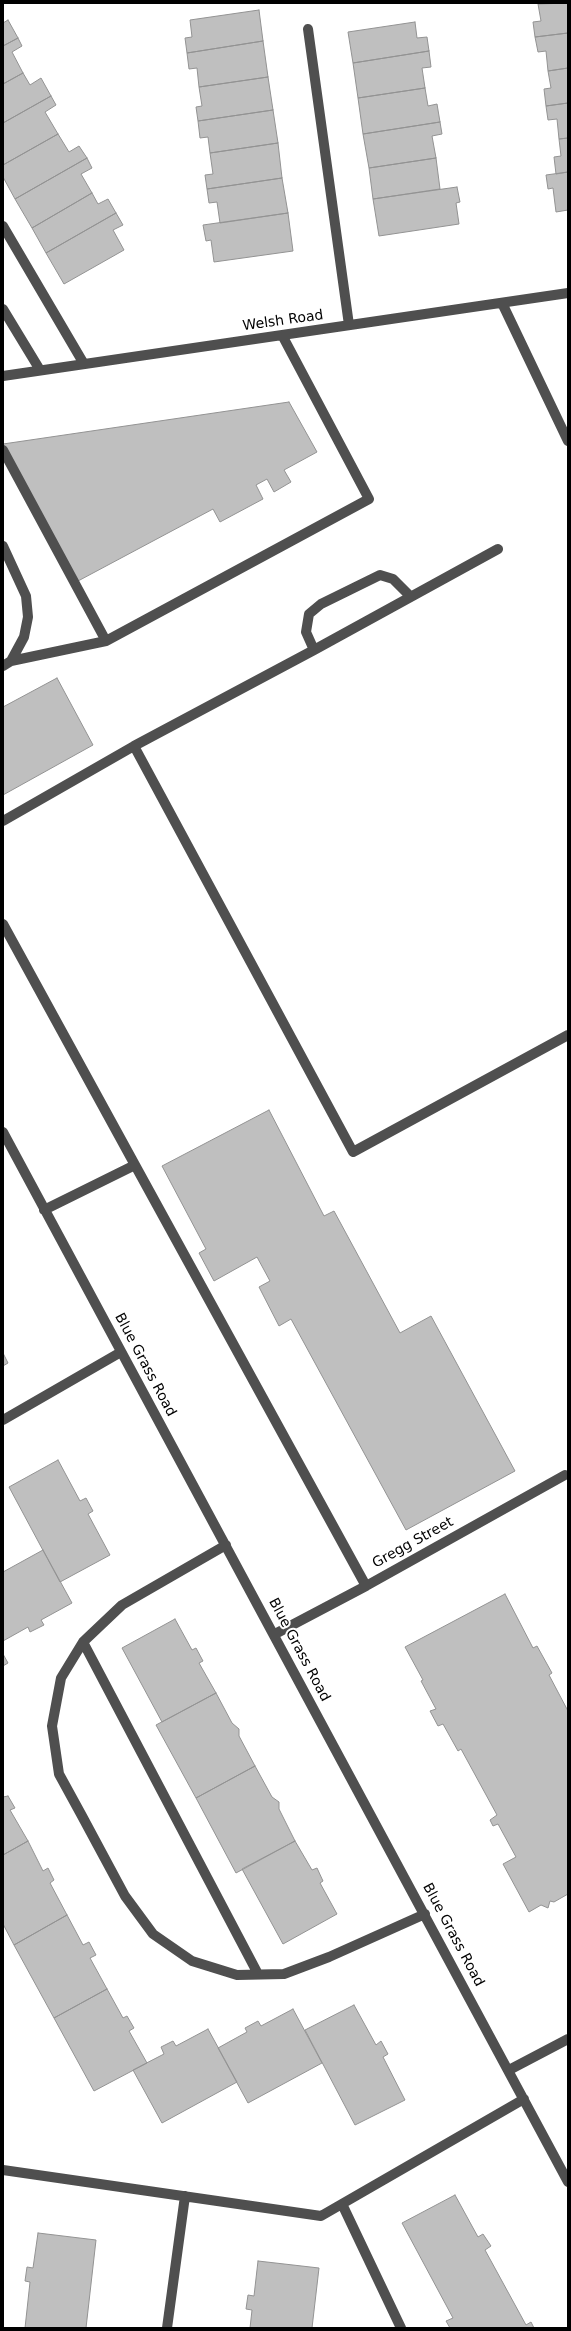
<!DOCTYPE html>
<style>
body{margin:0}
#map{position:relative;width:571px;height:2331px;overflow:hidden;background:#fff;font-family:"DejaVu Sans",sans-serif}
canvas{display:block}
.frame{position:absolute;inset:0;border:4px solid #000;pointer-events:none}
</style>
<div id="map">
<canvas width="571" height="2331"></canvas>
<div class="frame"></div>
</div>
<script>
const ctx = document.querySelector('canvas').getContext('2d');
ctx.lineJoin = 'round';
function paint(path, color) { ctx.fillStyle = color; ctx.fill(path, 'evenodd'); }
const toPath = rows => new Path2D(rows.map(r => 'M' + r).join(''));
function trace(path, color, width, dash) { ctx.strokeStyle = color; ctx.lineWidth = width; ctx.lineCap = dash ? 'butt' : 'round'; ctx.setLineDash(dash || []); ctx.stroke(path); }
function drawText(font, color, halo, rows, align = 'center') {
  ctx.font = font + ' "DejaVu Sans",sans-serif'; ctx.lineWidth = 4; ctx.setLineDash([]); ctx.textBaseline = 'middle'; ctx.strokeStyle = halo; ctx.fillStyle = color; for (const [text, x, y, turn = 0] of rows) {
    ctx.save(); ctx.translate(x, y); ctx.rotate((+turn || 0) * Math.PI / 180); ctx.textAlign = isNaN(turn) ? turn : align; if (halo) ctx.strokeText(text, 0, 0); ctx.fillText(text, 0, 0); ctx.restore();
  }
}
const building = toPath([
 [568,3,568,33,535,37,533,22,541,21,538,4,568,3],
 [259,10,263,41,187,53,185,38,192,37,190,20,259,10],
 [8,20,18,38,3,46,3,23,8,20],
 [415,22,417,38,427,37,429,51,353,63,348,32,415,22],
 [568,33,568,68,548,71,546,51,538,52,535,37,568,33],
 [18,38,22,46,12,52,23,73,3,84,3,46,18,38],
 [263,41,268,77,199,87,197,68,189,69,187,53,263,41],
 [429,51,431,67,422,68,425,88,358,98,353,63,429,51],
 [568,68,568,103,546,106,544,89,551,88,548,71,568,68],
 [23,73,30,85,41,78,51,96,3,123,3,84,23,73],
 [268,77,273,110,198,121,196,107,202,106,199,87,268,77],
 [425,88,428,106,437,104,440,122,363,134,358,98,425,88],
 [51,96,56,105,45,112,58,134,3,165,3,123,51,96],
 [568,103,568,138,559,139,557,119,548,120,546,106,568,103],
 [273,110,278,143,210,153,208,137,200,138,198,121,273,110],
 [440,122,442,134,432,136,436,158,369,168,363,134,440,122],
 [58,134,69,152,79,146,87,158,15,199,3,177,3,165,58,134],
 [568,138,568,172,556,174,554,157,561,156,559,139,568,138],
 [278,143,282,178,207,189,205,175,213,174,210,153,278,143],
 [87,158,92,168,81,174,92,193,32,228,15,199,87,158],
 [436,158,440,189,373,199,369,168,436,158],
 [568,172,568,210,556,212,553,188,548,189,546,175,568,172],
 [282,178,288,213,220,223,217,202,209,203,207,189,282,178],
 [457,187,460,202,456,203,459,224,379,236,373,199,457,187],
 [92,193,98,204,108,199,116,213,46,253,32,228,92,193],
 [116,213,123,225,113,230,124,250,64,284,46,253,116,213],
 [288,213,293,251,214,262,211,240,206,241,203,225,288,213],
 [289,402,317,452,284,470,291,482,274,492,267,479,256,485,263,499,220,522,213,509,78,581,3,444,289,402],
 [57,678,93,745,3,795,3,707,57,678],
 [269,1110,324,1216,334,1211,400,1333,431,1316,515,1471,406,1530,291,1319,279,1326,259,1287,270,1281,257,1257,214,1281,199,1253,206,1249,162,1166,269,1110],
 [3,1353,8,1363,3,1366,3,1353],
 [58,1460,80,1501,86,1498,93,1511,88,1514,110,1555,60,1582,9,1487,58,1460],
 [43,1550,72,1603,41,1620,44,1625,30,1632,28,1627,3,1641,3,1572,43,1550],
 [505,1594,533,1648,537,1646,552,1673,549,1675,568,1711,568,1894,554,1902,550,1901,548,1908,541,1905,529,1912,503,1864,516,1857,498,1824,493,1826,490,1820,497,1815,461,1749,458,1751,443,1724,438,1726,430,1711,436,1709,421,1681,423,1680,405,1647,505,1594],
 [175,1619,192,1650,196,1648,203,1661,199,1663,216,1693,162,1722,122,1648,175,1619],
 [3,1654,8,1663,3,1666,3,1654],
 [216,1693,232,1723,239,1729,239,1736,255,1766,196,1798,156,1725,216,1693],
 [255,1766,272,1797,279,1802,279,1809,295,1841,236,1873,196,1798,255,1766],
 [8,1796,15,1808,10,1810,28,1841,3,1855,3,1797,8,1796],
 [28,1841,43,1871,48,1868,54,1880,50,1883,67,1915,14,1945,3,1924,3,1855,28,1841],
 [295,1841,312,1870,317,1868,323,1881,320,1883,337,1914,283,1944,242,1869,295,1841],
 [67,1915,83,1945,89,1942,96,1955,90,1958,107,1989,54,2018,14,1945,67,1915],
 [107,1989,123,2018,127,2016,134,2028,129,2031,147,2063,94,2091,54,2018,107,1989],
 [354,2005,376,2045,381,2041,388,2054,383,2057,405,2100,355,2125,305,2030,354,2005],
 [293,2009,322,2063,248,2103,218,2048,247,2032,245,2028,258,2021,261,2026,293,2009],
 [208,2029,237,2082,162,2123,133,2070,164,2054,161,2047,173,2041,176,2046,208,2029],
 [455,2195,478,2237,483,2234,491,2246,485,2250,526,2325,531,2322,534,2328,450,2328,446,2321,453,2318,402,2223,455,2195],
 [38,2233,96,2240,86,2328,25,2328,30,2282,25,2281,27,2267,33,2268,38,2233],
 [258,2261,319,2268,312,2328,250,2328,252,2310,246,2309,248,2295,254,2296,258,2261]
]);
const minor = toPath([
 [308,29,349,325],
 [3,226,84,364],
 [502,303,568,441],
 [3,309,40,370],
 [3,376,568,293],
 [3,450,106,641,369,499,282,335],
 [3,546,26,596,28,617,24,637,11,661,3,666],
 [498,549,314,650,134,746,353,1152,568,1035],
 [314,650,306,632,309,614,321,604,380,575,393,579,410,596],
 [11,661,106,641],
 [3,821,134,746],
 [3,924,135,1165,44,1210],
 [3,1132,568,2182],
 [135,1165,366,1586],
 [3,1420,121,1352],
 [226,1545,122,1605,83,1642,61,1678,52,1726,59,1774,82,1816,125,1896,153,1934,192,1961,237,1975,284,1974,329,1957,425,1914],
 [275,1634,366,1586,565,1475],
 [83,1642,258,1974],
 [509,2070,568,2039],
 [3,2170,321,2216,524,2099],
 [342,2204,401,2328],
 [167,2328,185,2196]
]);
const streetNames = [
 ["Welsh Road",283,321,-8],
 ["Blue Grass Road",145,1365,62],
 ["Gregg Street",413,1543,-29],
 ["Blue Grass Road",299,1650,62],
 ["Blue Grass Road",453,1935,62]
];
paint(building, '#bfbfbf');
trace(building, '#939393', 1);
trace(minor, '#4f4f4f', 10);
drawText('14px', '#000', '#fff', streetNames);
</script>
